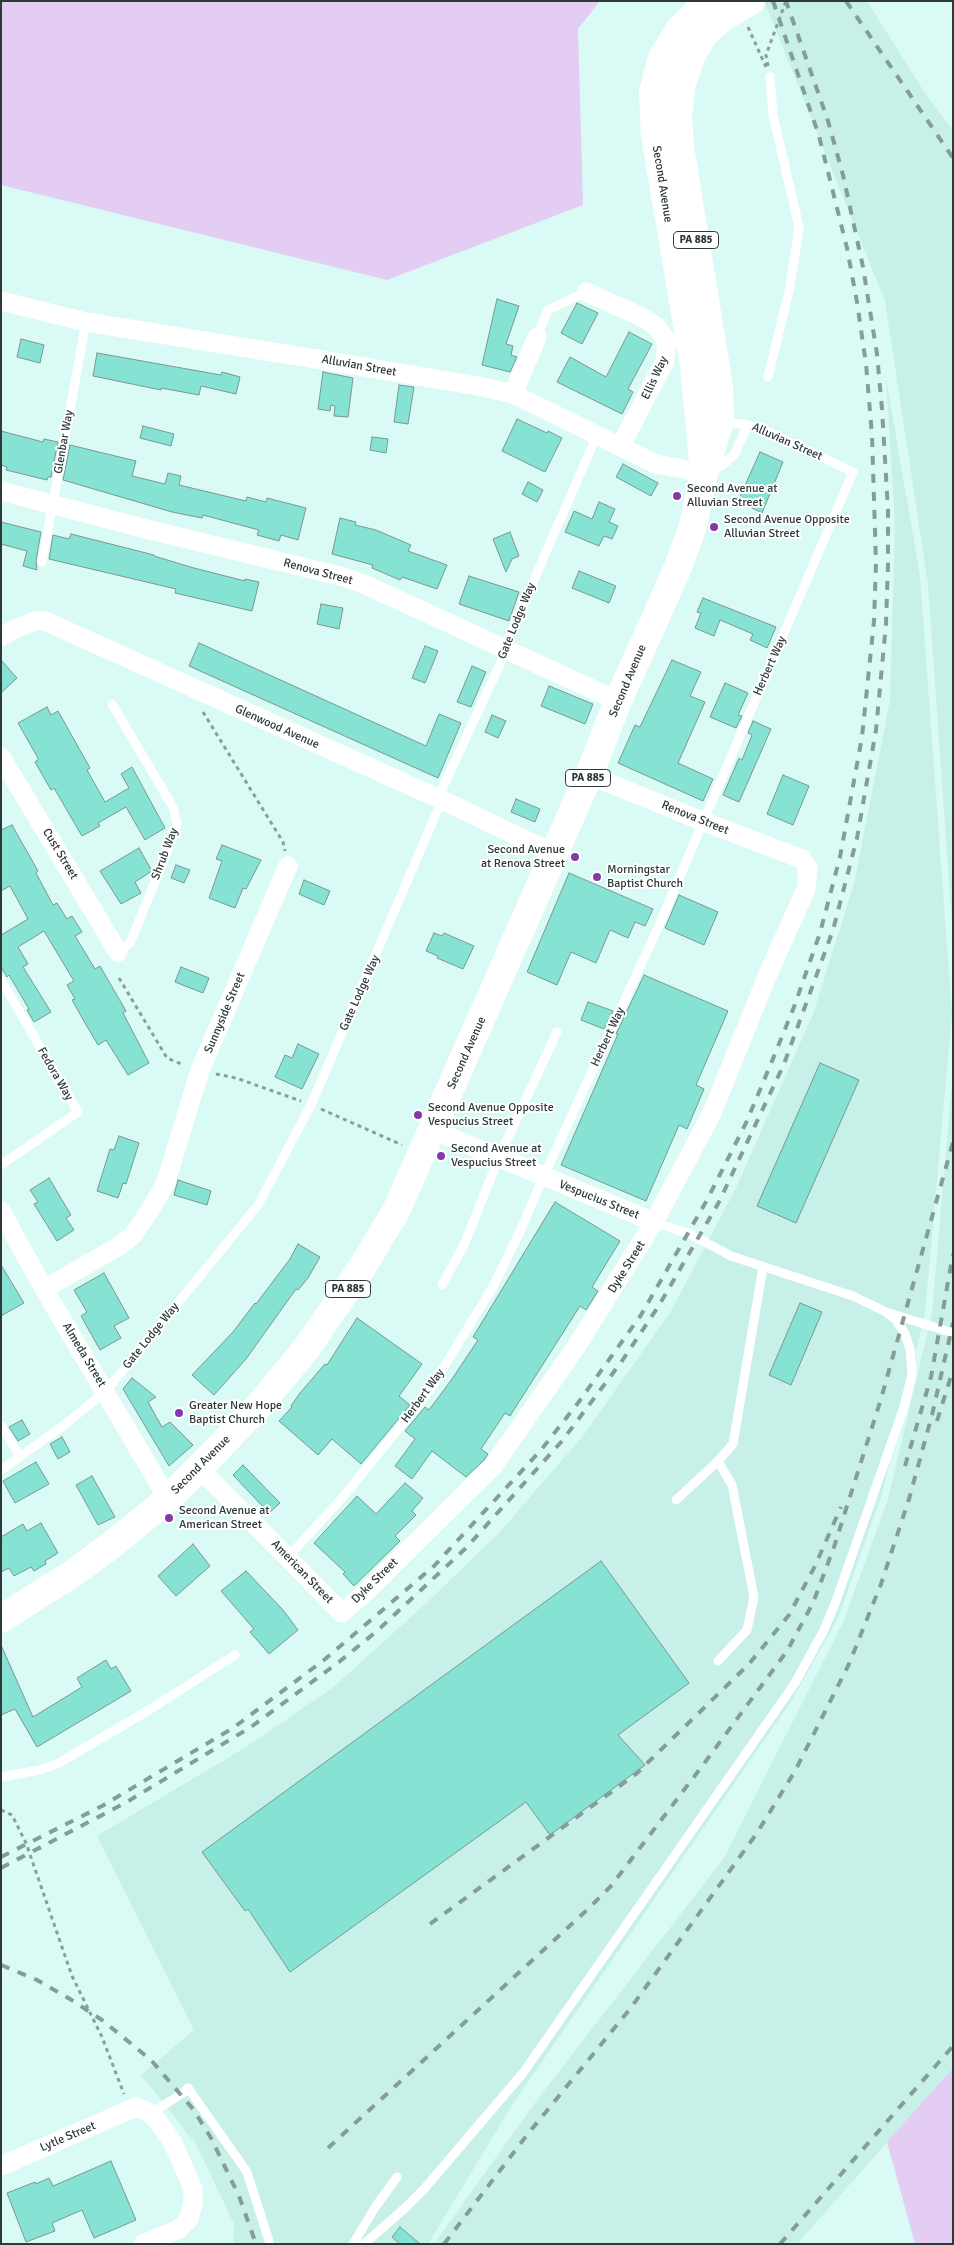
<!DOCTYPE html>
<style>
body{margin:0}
#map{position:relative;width:954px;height:2245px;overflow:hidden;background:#dafbf5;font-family:Signika,sans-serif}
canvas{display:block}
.frame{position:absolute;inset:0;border:2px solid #2d3a37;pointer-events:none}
</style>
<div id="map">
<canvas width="954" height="2245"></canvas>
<div class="frame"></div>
</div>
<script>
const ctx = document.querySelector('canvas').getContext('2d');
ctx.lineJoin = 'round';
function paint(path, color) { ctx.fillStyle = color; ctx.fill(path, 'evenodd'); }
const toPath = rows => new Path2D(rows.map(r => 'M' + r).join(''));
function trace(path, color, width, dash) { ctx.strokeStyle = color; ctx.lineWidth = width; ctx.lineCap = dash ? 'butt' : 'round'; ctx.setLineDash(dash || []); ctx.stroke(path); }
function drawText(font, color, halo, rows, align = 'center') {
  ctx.font = font + ' Signika,sans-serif'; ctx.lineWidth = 4; ctx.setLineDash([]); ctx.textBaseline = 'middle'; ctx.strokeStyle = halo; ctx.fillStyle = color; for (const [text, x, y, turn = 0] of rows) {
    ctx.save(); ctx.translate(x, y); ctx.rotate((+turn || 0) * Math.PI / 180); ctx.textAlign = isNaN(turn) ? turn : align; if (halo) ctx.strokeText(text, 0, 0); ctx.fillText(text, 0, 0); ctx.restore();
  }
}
const built = toPath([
 [764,1,867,1,925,93,953,130,953,940,928,584,885,301],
 [886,378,920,576,952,1014,925,1313,882,1494,838,1618,792,1700,512,2105,428,2244,233,2244,234,2224,196,2144,141,2075,194,2030,97,1836,246,1747,331,1689,422,1607,497,1535,583,1436,671,1311,736,1188,813,1014,854,884,890,700,895,524],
 [953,1071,953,2068,797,2244,434,2244,537,2100,724,1858,844,1620,888,1499,932,1313]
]);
const green = toPath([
 [1,1,600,1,578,29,583,205,387,280,1,185],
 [953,2068,953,2244,915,2244,887,2142]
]);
const building = toPath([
 [497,299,519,306,506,344,513,346,511,355,517,357,510,372,482,365,497,299],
 [577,303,598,313,582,344,561,333,577,303],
 [629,332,652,344,628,389,633,392,622,414,557,382,570,357,606,377,629,332],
 [21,339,44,345,40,363,17,357,21,339],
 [97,353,221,375,222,372,240,377,236,394,201,386,199,395,161,388,161,390,93,376,97,353],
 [323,372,353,378,348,417,334,416,335,406,331,405,330,411,318,409,323,372],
 [399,385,414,387,408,424,394,422,399,385],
 [517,419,547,433,548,431,562,438,545,472,502,451,517,419],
 [143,426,174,434,171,446,140,438,143,426],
 [1,431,43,442,44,439,58,442,51,477,48,477,47,480,6,470,7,467,1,465,1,431],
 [372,437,388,439,386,453,370,450,372,437],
 [70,445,136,461,132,476,165,484,168,473,181,476,179,485,246,501,247,497,266,502,267,498,306,508,298,540,281,535,279,541,257,535,259,530,203,515,202,518,172,512,63,480,70,445],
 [760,452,783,462,762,513,738,501,760,452],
 [623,464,658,483,651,496,616,477,623,464],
 [528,482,543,490,537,502,522,494,528,482],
 [599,502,615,509,609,522,618,526,612,539,604,536,599,546,565,532,574,511,592,519,599,502],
 [340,518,356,522,355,525,376,530,411,545,408,551,447,565,437,589,402,577,400,580,372,568,373,565,332,554,340,518],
 [1,522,41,532,36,561,37,570,23,566,27,551,1,544,1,522],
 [510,532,519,556,512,559,506,572,493,539,510,532],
 [71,534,154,555,154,556,194,568,245,581,245,579,259,582,252,611,175,593,176,589,49,559,53,535,69,539,71,534],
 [579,571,616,586,609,603,572,588,579,571],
 [469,576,519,592,509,621,459,604,469,576],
 [703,598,776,627,767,648,750,640,753,634,720,620,714,636,695,628,701,613,697,612,703,598],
 [321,604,343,608,339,629,317,624,321,604],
 [199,643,426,746,439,714,461,723,438,778,189,666,199,643],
 [425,646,438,651,425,683,412,678,425,646],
 [1,660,17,678,1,693,1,660],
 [672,660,701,672,690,696,705,702,678,763,713,779,703,801,618,763,635,725,640,727,672,660],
 [472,666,486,672,471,707,457,702,472,666],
 [725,683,748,693,738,715,742,716,736,728,710,717,725,683],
 [549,686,593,704,585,724,541,706,549,686],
 [47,707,51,715,58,711,90,768,87,770,105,802,129,788,121,774,132,767,165,828,145,840,126,807,98,823,100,826,82,836,54,788,51,790,35,762,38,760,38,758,18,723,47,707],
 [492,715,506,721,498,738,485,732,492,715],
 [753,721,771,729,739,802,723,795,739,758,742,760,752,735,748,733,753,721],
 [783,775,809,786,793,825,767,814,783,775],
 [516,799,540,809,535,822,511,812,516,799],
 [12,825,38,871,36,873,53,905,57,903,67,919,72,916,82,932,75,936,95,969,100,966,126,1011,123,1013,149,1063,128,1075,106,1040,98,1045,85,1023,72,1000,75,999,67,985,74,981,44,931,18,947,28,964,23,967,51,1012,34,1022,27,1010,29,1009,9,975,7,977,1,967,1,935,28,919,10,886,1,891,1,830,12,825],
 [222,845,261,860,246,889,243,888,235,908,209,898,222,861,216,859,222,845],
 [139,848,152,871,135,882,141,893,121,904,100,871,139,848],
 [176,865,190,870,184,883,171,878,176,865],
 [569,873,653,909,645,926,635,922,628,938,610,930,596,963,571,952,557,985,527,972,569,873],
 [304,880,330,891,324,905,299,894,304,880],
 [679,895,718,912,704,945,665,928,679,895],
 [434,933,442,936,444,933,474,946,463,969,437,958,438,956,426,951,434,933],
 [181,967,209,978,203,993,175,982,181,967],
 [644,975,728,1011,696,1085,704,1089,687,1129,679,1125,646,1201,561,1165,618,1034,616,1034,644,975],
 [588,1002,613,1011,604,1029,581,1020,588,1002],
 [298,1044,319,1054,302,1089,275,1077,285,1055,292,1058,298,1044],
 [820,1063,859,1080,796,1223,757,1206,820,1063],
 [119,1136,139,1143,126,1184,123,1183,118,1198,97,1191,110,1149,114,1150,119,1136],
 [49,1178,71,1215,66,1218,74,1230,57,1241,34,1204,38,1202,30,1190,49,1178],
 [178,1180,211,1191,207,1205,174,1195,178,1180],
 [555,1202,620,1241,592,1287,598,1291,586,1310,580,1306,510,1416,505,1413,481,1449,488,1454,484,1460,466,1477,432,1451,412,1479,395,1466,415,1439,405,1431,425,1407,429,1410,452,1379,478,1340,473,1337,555,1202],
 [298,1244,320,1257,308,1278,298,1290,296,1289,246,1359,214,1395,192,1375,233,1332,255,1303,256,1304,290,1259,298,1244],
 [1,1265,24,1303,1,1316,1,1265],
 [104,1273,129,1318,114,1326,121,1338,100,1350,81,1316,87,1312,74,1290,104,1273],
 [800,1303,822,1312,791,1385,769,1375,800,1303],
 [357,1318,422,1364,399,1396,410,1405,361,1464,332,1439,318,1455,279,1421,292,1407,291,1406,300,1393,325,1364,327,1365,357,1318],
 [132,1378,156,1397,148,1402,162,1427,170,1422,193,1445,169,1466,123,1389,132,1378],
 [22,1420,30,1434,18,1441,9,1427,22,1420],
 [62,1437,70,1452,58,1459,50,1444,62,1437],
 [36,1462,49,1484,15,1503,3,1481,36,1462],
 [243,1465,280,1503,269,1513,233,1475,243,1465],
 [92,1476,115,1517,98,1525,76,1485,92,1476],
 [405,1483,423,1498,412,1511,416,1515,395,1536,400,1541,354,1586,343,1574,345,1572,314,1543,357,1496,376,1514,405,1483],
 [41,1523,58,1553,45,1561,46,1564,34,1571,31,1567,14,1576,9,1568,1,1572,1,1537,23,1524,27,1531,41,1523],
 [193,1544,210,1566,176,1596,158,1576,193,1544],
 [601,1561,689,1683,618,1735,645,1765,550,1835,526,1802,290,1972,248,1909,245,1911,202,1852,601,1561],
 [246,1571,283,1610,298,1630,269,1654,250,1632,254,1629,221,1591,246,1571],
 [1,1645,33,1717,82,1687,77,1678,106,1660,111,1669,116,1666,131,1691,37,1747,15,1709,1,1715,1,1645],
 [111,2161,136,2220,94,2238,82,2210,52,2223,55,2231,26,2242,7,2193,35,2182,36,2184,49,2178,53,2186,111,2161],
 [400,2227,420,2244,400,2244,392,2237,400,2227]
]);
const path = toPath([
 [748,27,766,67],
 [768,66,766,55,786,1],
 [203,712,283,842,285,851],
 [119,978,167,1058,184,1065],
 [216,1074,236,1078,301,1101],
 [321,1109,402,1145],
 [1,1810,12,1815,26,1843,72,1976,102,2037,124,2094]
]);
const service = toPath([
 [537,337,548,310,586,292],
 [768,377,790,287,799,227,773,115,770,77],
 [710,470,720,467,734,455,748,425],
 [42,562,86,322],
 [112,704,173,807,177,823,174,835,130,943,118,952],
 [1,980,78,1112,1,1165],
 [442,1285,464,1245,499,1157,557,1032],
 [889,1313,953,1333],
 [1,1425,20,1457],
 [1,1470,63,1426,106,1391,258,1205,311,1105,442,800,443,787,501,662,504,649,597,435],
 [676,1500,718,1461,733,1444,763,1267],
 [288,1557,343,1497,430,1390,494,1285,522,1227,543,1178,656,932,853,472,764,430,748,425,722,421],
 [718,1661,747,1630,754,1597,732,1485,718,1461],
 [1,1777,40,1770,59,1763,149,1710,235,1655],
 [150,2114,183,2093,188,2088,247,2172,270,2244],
 [353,2244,376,2206,397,2177],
 [364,2244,404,2209,425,2188,523,2073,795,1683,824,1630,836,1601,904,1407,912,1374,910,1349,905,1334,896,1320,886,1312,853,1296,731,1256,690,1234,654,1222]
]);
const minor = toPath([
 [586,292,640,316,656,326,667,341,665,361,620,447],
 [1,301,86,322,310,358,478,386,513,394,656,464,704,473],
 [513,394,537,337],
 [1,491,146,529,344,577,366,585,618,701],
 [1,637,15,629,35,621,45,621,442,800,553,853],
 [1,757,118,952],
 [433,1130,654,1222],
 [1,1211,44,1289,168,1499],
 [44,1289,121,1245,133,1235,150,1210,166,1182,200,1070,288,866],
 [199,1468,342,1613,368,1590,493,1466,576,1347,654,1222,712,1113,768,974,806,889,808,869,802,859,702,821,589,775],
 [1,2166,136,2107,146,2111,156,2119,173,2143,193,2189,193,2204,189,2219,179,2229,143,2244]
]);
const primary = toPath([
 [703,461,694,366,655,135,653,92,662,58,679,30,708,1],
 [1,1619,75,1572,114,1543,168,1499,199,1468,257,1408,306,1349,361,1269,396,1211,589,775,618,701,676,572,693,526,704,473,720,421,719,386,680,147,678,116,681,87,691,56,705,33,722,18,751,1]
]);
const rail = toPath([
 [846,1,953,158],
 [937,1421,953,1370],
 [905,1466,931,1377,953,1254],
 [1,1857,102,1806,233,1728,324,1660,434,1566,541,1450,578,1403,641,1315,707,1200,746,1123,770,1066,794,1007,820,933,840,857,862,737,874,621,876,563,872,435,866,364,857,302,847,248,819,136,773,1],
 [1,1868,125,1803,251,1727,339,1662,377,1631,466,1548,562,1441,622,1361,658,1307,719,1202,784,1064,833,930,857,838,876,730,886,624,888,564,888,510,882,409,877,354,863,267,843,175,828,121,786,1],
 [430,1924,636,1774,749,1664,789,1615,815,1566,841,1507],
 [1,1965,37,1980,70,1999,102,2020,151,2060,193,2109,211,2138,239,2196,256,2244],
 [328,2148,587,1910,611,1886,703,1765,787,1651,813,1603,834,1547,881,1399,953,1142],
 [444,2244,527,2135,630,2009,757,1833,795,1771,849,1664,881,1584,909,1499,932,1415,953,1323],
 [780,2244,953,2046]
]);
const markers = [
 [677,496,5,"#8438aa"],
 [714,527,5,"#8438aa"],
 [575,857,5,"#8438aa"],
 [597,877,5,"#8438aa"],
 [418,1115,5,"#8438aa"],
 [441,1156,5,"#8438aa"],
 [179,1413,5,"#8438aa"],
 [169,1518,5,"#8438aa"]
];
const shields = [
 [696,240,45],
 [588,778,45],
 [348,1289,45]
];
const shieldNames = [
 ["PA 885",696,240],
 ["PA 885",588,778],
 ["PA 885",348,1289]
];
const streetNames = [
 ["Second Avenue",662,184,81],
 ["Alluvian Street",359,366,10],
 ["Ellis Way",655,378,-65],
 ["Glenbar Way",64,442,-80],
 ["Alluvian Street",787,442,24],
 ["Renova Street",318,572,15],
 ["Gate Lodge Way",517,621,-68],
 ["Herbert Way",770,666,-66],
 ["Second Avenue",628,681,-67],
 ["Glenwood Avenue",277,727,24],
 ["Renova Street",695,818,22],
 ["Cust Street",60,854,59],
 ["Shrub Way",165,854,-69],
 ["Gate Lodge Way",360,993,-66],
 ["Sunnyside Street",225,1013,-67],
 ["Herbert Way",608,1037,-65],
 ["Second Avenue",467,1053,-66],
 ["Fedora Way",55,1074,60],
 ["Vespucius Street",599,1200,22],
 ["Dyke Street",627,1267,-58],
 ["Gate Lodge Way",151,1336,-51],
 ["Almeda Street",84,1355,59],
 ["Herbert Way",423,1396,-54],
 ["Second Avenue",201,1465,-45],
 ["American Street",302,1572,46],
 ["Dyke Street",375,1581,-44],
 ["Lytle Street",68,2137,-23]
];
const poiNames = [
 ["Second Avenue at",687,489],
 ["Alluvian Street",687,503],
 ["Second Avenue Opposite",724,520],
 ["Alluvian Street",724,534],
 ["Second Avenue",565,850,"right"],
 ["at Renova Street",565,864,"right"],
 ["Morningstar",607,870],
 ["Baptist Church",607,884],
 ["Second Avenue Opposite",428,1108],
 ["Vespucius Street",428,1122],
 ["Second Avenue at",451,1149],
 ["Vespucius Street",451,1163],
 ["Greater New Hope",189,1406],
 ["Baptist Church",189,1420],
 ["Second Avenue at",179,1511],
 ["American Street",179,1525]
];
paint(built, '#c6f0e8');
paint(green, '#e3cdf2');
paint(building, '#86e2d3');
trace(building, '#799892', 1);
trace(path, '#889f9b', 3, [4, 4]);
trace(service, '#fff', 9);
trace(minor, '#fff', 19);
trace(primary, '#fff', 28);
trace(rail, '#859c98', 4, [9, 9]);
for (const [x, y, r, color] of markers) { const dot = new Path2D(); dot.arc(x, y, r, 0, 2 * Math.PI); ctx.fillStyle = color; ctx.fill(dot); trace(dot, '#fff', 2); }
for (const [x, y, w] of shields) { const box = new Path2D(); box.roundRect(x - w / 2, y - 8.5, w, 17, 4); ctx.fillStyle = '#fff'; ctx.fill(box); trace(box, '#2d3a37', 1); }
drawText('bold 11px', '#2d3a37', null, shieldNames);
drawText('12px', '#2d3a37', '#fff', streetNames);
drawText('12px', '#2d3a37', '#fff', poiNames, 'left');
</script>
